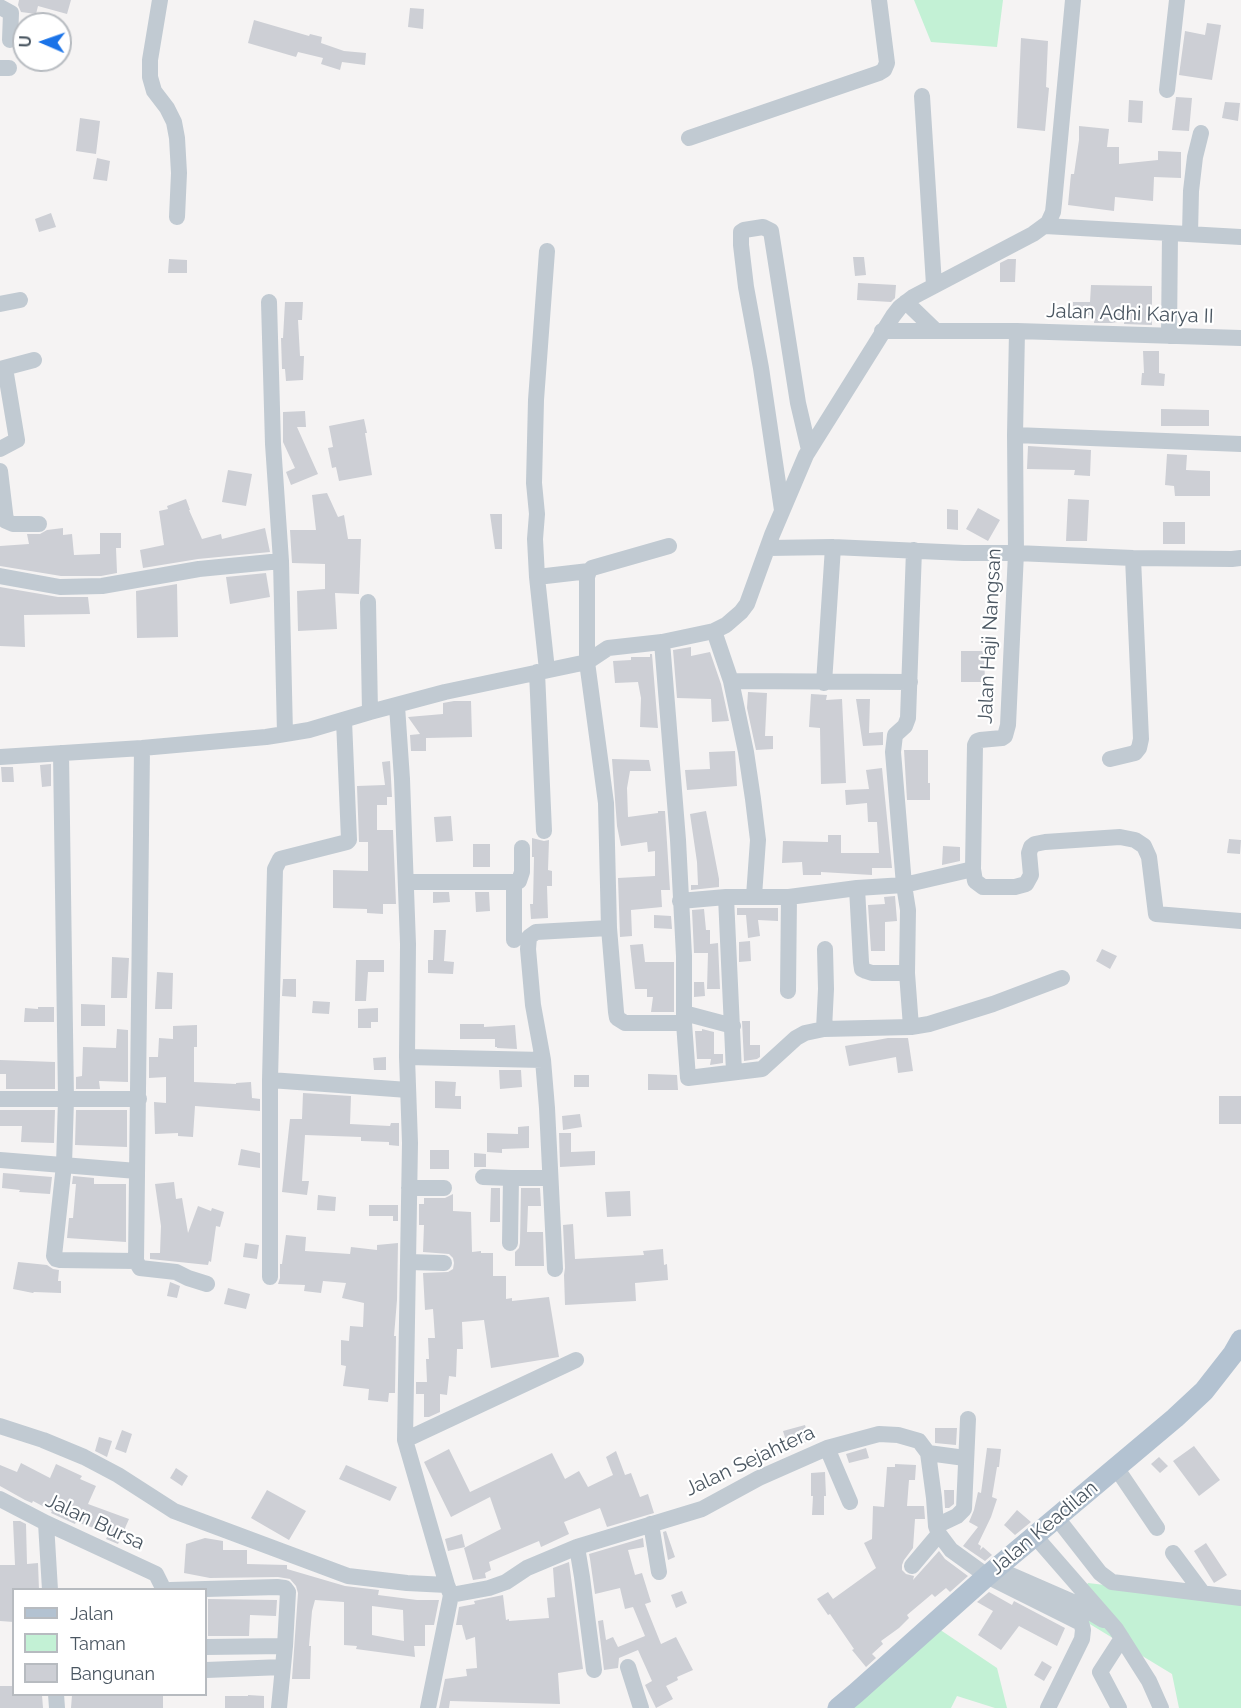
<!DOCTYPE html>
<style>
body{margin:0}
#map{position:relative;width:1241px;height:1708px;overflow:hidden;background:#f5f3f3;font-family:Raleway,sans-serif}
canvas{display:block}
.legend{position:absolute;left:12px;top:1588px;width:195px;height:108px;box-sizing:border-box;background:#fff;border:2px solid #b7bbc0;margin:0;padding:8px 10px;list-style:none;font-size:18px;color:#4a5661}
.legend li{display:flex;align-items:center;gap:12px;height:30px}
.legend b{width:30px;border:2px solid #b7bbc0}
.north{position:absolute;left:12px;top:12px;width:60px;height:60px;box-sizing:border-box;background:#fff;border:2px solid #b7bbc0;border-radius:50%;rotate:272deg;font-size:16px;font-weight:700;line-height:24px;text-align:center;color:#4a5661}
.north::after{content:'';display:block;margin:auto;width:21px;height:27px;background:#1a73e8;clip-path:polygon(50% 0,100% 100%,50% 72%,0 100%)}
</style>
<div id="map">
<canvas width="1241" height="1708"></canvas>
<ul class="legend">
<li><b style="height:8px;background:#b3c2d1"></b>Jalan</li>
<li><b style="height:16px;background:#c3f1d5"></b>Taman</li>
<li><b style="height:16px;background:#cdcfd5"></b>Bangunan</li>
</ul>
<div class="north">U</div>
</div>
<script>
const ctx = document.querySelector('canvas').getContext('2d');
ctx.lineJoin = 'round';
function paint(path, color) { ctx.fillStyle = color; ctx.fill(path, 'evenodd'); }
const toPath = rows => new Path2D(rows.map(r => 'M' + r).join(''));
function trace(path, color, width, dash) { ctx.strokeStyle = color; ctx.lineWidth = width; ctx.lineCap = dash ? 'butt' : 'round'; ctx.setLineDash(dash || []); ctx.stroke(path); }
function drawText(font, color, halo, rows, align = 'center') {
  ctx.font = font + ' Raleway,sans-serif'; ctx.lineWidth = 4.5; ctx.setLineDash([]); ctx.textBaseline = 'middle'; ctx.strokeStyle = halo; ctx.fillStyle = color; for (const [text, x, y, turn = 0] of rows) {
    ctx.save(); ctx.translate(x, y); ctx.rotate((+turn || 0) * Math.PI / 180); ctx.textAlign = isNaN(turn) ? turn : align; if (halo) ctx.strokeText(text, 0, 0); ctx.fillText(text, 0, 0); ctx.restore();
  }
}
const green = toPath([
 [914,0,1003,0,997,47,931,42],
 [1088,1583,1241,1601,1241,1708,1179,1708,1172,1674,1070,1612],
 [933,1625,997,1668,1007,1708,995,1708,957,1696,951,1708,835,1708]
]);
const building = toPath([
 [19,0,71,0,67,14,38,6,36,14,21,12,18,5],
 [410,8,424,9,423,29,408,27],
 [254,20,309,36,310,34,322,37,321,43,344,51,366,53,365,65,342,62,340,70,321,64,323,58,298,52,296,57,248,43],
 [1207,23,1221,25,1212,80,1179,75,1185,31,1205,35],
 [1021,38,1048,41,1046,87,1049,88,1045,131,1017,128],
 [1176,97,1192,98,1189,131,1172,130],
 [1129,100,1143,101,1142,123,1128,122],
 [1225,102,1240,103,1238,121,1222,118],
 [80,118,100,121,96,154,76,151],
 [1079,126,1109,129,1107,147,1119,147,1119,164,1158,160,1158,151,1181,152,1181,178,1154,177,1153,201,1115,197,1114,211,1068,205,1071,174,1074,174,1079,140],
 [97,158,110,161,107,181,93,179],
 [51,213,56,227,39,232,35,219],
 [853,257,864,257,866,275,855,276],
 [169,259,187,260,187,273,168,273],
 [1008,259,1016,259,1015,282,1000,282,1000,263],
 [858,283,896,285,895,298,891,302,857,300],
 [1091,285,1152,286,1152,325,1124,324,1124,321,1111,323,1094,323,1095,315,1073,315,1073,302,1090,302],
 [285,302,303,302,302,320,298,320,300,356,304,356,303,380,286,381,285,369,282,369,281,338,283,338],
 [1143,351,1159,351,1159,373,1165,374,1164,386,1141,385,1142,373,1144,373],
 [1161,409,1209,410,1209,426,1161,426],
 [305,411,306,427,297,427,318,474,291,485,286,472,295,468,283,442,283,412],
 [364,419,367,433,365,433,372,475,339,481,336,467,332,468,328,448,333,447,329,426],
 [1028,446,1091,450,1090,476,1074,475,1075,470,1027,469],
 [1167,454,1187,455,1186,470,1210,471,1210,496,1175,496,1174,486,1165,485],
 [228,470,252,474,246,506,222,502],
 [327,493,338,517,344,515,348,539,361,539,359,594,335,593,337,629,298,631,297,591,325,589,325,564,292,563,290,530,316,530,312,495],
 [186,499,190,510,189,510,202,539,221,534,222,539,265,528,270,552,198,559,143,568,140,550,164,545,159,511,168,509,167,506],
 [1068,499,1089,500,1087,541,1066,541],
 [978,508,1000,520,988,541,966,529],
 [947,509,958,510,958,530,947,529],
 [490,514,502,514,502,549,495,549],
 [1163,522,1185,522,1185,544,1163,544],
 [63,528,63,535,72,534,74,555,100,554,100,533,121,533,121,548,116,548,117,573,101,576,61,576,0,566,0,546,29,544,27,534,40,534,47,530],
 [266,573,270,597,230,604,226,577],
 [177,584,178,637,137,638,136,591],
 [0,587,58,597,88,597,90,614,24,615,25,647,0,646],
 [691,647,691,656,710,652,721,684,729,721,712,722,711,699,677,698,673,650],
 [961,651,984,651,985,682,961,682],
 [650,654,652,654,658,728,640,727,641,698,638,682,615,683,613,661,631,660,631,657,650,657],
 [748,692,767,693,765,736,773,736,773,749,756,750,747,708],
 [811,694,827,695,826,700,842,699,846,783,821,784,820,728,809,727],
 [856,699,870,699,869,733,883,732,883,745,863,746],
 [454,701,471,701,472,737,426,738,426,751,411,751,410,735,420,734,408,717,443,714,443,703],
 [904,750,928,750,928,783,930,783,930,800,907,800],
 [735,751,737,786,687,790,685,770,710,769,709,752],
 [612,759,649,760,651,771,630,771,627,788,628,817,658,813,658,811,665,811,670,890,661,890,662,907,631,910,632,936,620,937,618,878,655,876,655,851,648,852,647,842,621,846,617,826],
 [390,761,392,797,387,797,387,805,377,805,377,830,393,830,396,904,383,904,383,914,367,913,367,909,333,908,333,870,368,871,368,842,359,842,357,786,385,785,382,762],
 [51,764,51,786,42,787,40,765],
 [1,767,13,767,14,782,2,782],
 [882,768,892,868,872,868,872,875,821,872,821,875,803,875,802,862,782,863,783,841,828,842,828,835,841,835,841,853,879,853,877,822,868,822,867,803,846,805,845,790,869,789,866,770],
 [706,811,719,879,719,887,691,890,691,885,698,885,697,862,690,814],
 [451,816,453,841,436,842,434,817],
 [532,838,544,841,549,840,548,870,552,871,552,886,547,886,548,918,531,919,530,904,533,904,534,857,532,857],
 [1229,839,1241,840,1240,854,1227,853],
 [473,844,490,844,490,867,473,867],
 [943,846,960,847,960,861,942,865],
 [433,892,449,892,450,902,433,903],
 [475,892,489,892,490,911,476,912],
 [895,896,897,921,885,922,885,951,871,951,868,905,885,904,884,897],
 [737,908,778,908,778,921,758,920,760,936,748,938,746,915,737,915],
 [704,909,706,930,710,930,710,944,718,943,720,989,707,989,708,953,694,953,692,910],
 [654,915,671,916,672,929,654,928],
 [434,930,446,930,444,961,454,962,453,974,428,973,428,960,433,960],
 [750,941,751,961,739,962,739,942],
 [643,944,645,962,674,962,674,1012,651,1012,653,997,647,997,647,989,635,989,630,945],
 [1102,949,1117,956,1110,969,1096,961],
 [112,957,129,958,127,998,111,998],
 [356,960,384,960,384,972,368,972,366,1001,355,1001],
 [157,972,173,973,172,1009,155,1009],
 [283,979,296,979,296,997,282,996],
 [694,982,704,982,705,996,694,997],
 [313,1001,330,1002,329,1014,312,1013],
 [81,1004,105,1005,105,1026,81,1026],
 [38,1007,54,1007,54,1022,24,1022,25,1008,38,1009],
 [378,1008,378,1022,371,1022,371,1028,358,1028,358,1009],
 [742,1021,750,1021,750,1045,760,1045,760,1057,757,1059,744,1061],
 [460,1024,484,1024,484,1027,515,1025,517,1049,497,1048,497,1047,495,1047,495,1039,460,1039],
 [197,1025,197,1047,194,1047,194,1082,236,1084,236,1083,251,1082,252,1098,260,1099,260,1111,195,1106,193,1137,178,1136,178,1133,155,1134,154,1102,166,1103,166,1077,149,1078,149,1057,158,1057,159,1038,173,1039,173,1026],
 [117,1029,128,1030,128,1082,99,1081,100,1089,76,1089,76,1077,82,1076,83,1047,116,1048],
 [702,1029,714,1032,714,1054,723,1054,723,1063,710,1065,711,1059,697,1059,695,1031,702,1031],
 [888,1038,908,1038,913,1071,898,1073,896,1057,849,1066,845,1046],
 [386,1057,386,1070,374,1070,373,1058],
 [0,1060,55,1062,55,1089,6,1089,6,1074,0,1074],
 [499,1070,521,1070,522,1087,500,1089],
 [648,1074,677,1075,678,1090,648,1090],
 [574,1075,589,1075,589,1087,574,1087],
 [435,1081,456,1082,455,1096,461,1096,461,1109,435,1108],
 [303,1093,351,1096,350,1124,390,1126,391,1123,399,1123,399,1146,389,1145,389,1142,361,1141,361,1137,305,1135,302,1181,309,1181,307,1195,282,1192,290,1119,302,1119],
 [1219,1096,1241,1096,1241,1124,1219,1124],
 [0,1110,55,1110,54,1143,21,1142,22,1126,0,1126],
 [76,1110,127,1110,127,1147,75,1145],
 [580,1114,582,1127,563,1130,562,1116],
 [529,1126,529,1148,502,1149,502,1153,487,1152,487,1133,518,1134,518,1127],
 [559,1133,571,1133,571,1152,595,1151,595,1165,560,1167],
 [241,1149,260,1153,260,1168,238,1165],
 [430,1150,449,1150,449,1169,430,1169],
 [474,1153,486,1154,486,1167,474,1167],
 [3,1173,52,1177,50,1194,19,1192,20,1190,2,1188],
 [73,1176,94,1178,94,1184,126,1184,126,1242,67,1238,69,1218,73,1218,76,1184,72,1184],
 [174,1182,176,1199,182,1198,188,1233,198,1206,211,1211,212,1208,224,1212,220,1227,216,1226,211,1262,209,1261,208,1265,150,1259,150,1253,160,1253,161,1226,155,1184],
 [491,1188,500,1188,500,1222,490,1222],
 [521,1188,540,1188,541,1206,528,1206,527,1232,543,1232,544,1266,515,1266,515,1252,519,1248,520,1243],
 [630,1191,631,1216,607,1217,605,1192],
 [453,1194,453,1211,471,1212,472,1252,481,1251,481,1253,493,1253,493,1276,506,1276,506,1299,512,1298,512,1301,549,1297,559,1357,491,1368,484,1320,462,1322,463,1349,457,1349,456,1377,449,1376,447,1395,440,1394,440,1412,429,1417,424,1417,424,1394,416,1394,416,1382,427,1382,426,1359,429,1359,428,1338,435,1338,433,1309,425,1310,423,1273,448,1272,453,1269,454,1263,453,1258,449,1254,423,1252,424,1225,419,1225,419,1204,424,1204,424,1198,445,1198],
 [318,1195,336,1197,335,1211,317,1210],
 [369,1205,398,1205,398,1221,393,1221,393,1216,369,1216],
 [573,1224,575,1259,644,1255,643,1251,663,1249,664,1265,667,1264,668,1280,635,1283,636,1301,565,1305,564,1275,565,1268,563,1225],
 [286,1235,306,1237,305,1251,350,1254,351,1247,377,1250,377,1245,398,1243,397,1300,394,1336,396,1336,395,1393,389,1393,388,1402,368,1400,369,1389,343,1386,346,1366,341,1365,341,1340,349,1341,350,1326,363,1327,364,1303,342,1298,346,1283,323,1281,321,1293,304,1291,305,1285,278,1284,280,1278,280,1264,282,1264],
 [245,1243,259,1245,257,1259,243,1257],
 [18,1262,47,1265,53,1269,59,1270,58,1281,61,1281,61,1293,34,1292,33,1293,13,1289],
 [170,1282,180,1286,177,1298,167,1296],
 [228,1288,250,1294,246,1309,224,1304],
 [805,1425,810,1441,788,1447,783,1431],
 [935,1428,957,1428,956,1445,935,1443],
 [122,1430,132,1434,126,1453,115,1449],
 [99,1437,112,1441,107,1457,95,1451],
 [1194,1446,1220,1480,1199,1496,1173,1461],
 [866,1448,869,1458,849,1463,846,1454],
 [987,1448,1001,1449,999,1467,997,1467,992,1497,997,1499,991,1517,978,1544,981,1546,980,1550,983,1547,992,1555,985,1561,963,1546,978,1527,969,1522,974,1510,978,1492,981,1493],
 [449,1449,470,1492,552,1453,565,1479,579,1471,588,1487,613,1475,606,1457,616,1451,625,1475,631,1473,640,1497,648,1494,654,1513,607,1527,600,1508,564,1522,569,1534,541,1547,539,1541,489,1562,491,1570,485,1573,486,1578,473,1580,464,1548,501,1529,490,1497,451,1517,424,1462],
 [1159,1457,1168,1466,1160,1473,1151,1464],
 [21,1463,50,1478,56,1464,82,1476,80,1479,96,1486,88,1504,129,1519,118,1544,106,1539,109,1533,76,1522,75,1524,51,1513,52,1511,33,1501,32,1503,25,1500,0,1486,0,1465,17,1472],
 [895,1464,916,1465,915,1480,909,1480,907,1506,924,1506,925,1519,915,1519,913,1548,904,1560,902,1565,902,1570,906,1574,914,1576,913,1580,939,1551,945,1559,968,1576,950,1592,946,1588,935,1597,932,1594,907,1615,909,1618,899,1628,881,1641,883,1644,872,1654,876,1658,866,1667,852,1650,854,1649,830,1614,828,1615,817,1599,828,1592,833,1599,876,1568,864,1543,872,1539,873,1506,884,1507,887,1467,895,1467],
 [346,1465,397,1487,390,1501,339,1479],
 [176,1468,188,1476,182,1486,170,1478],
 [825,1472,826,1496,824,1496,824,1515,812,1515,813,1496,811,1496,811,1473],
 [267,1490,306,1511,289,1540,251,1518],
 [944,1490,954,1490,954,1504,949,1508,945,1508],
 [1017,1510,1031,1522,1015,1535,1004,1525],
 [13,1521,20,1521,26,1524,27,1564,38,1563,39,1590,14,1590,14,1622,0,1621,0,1565,15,1565],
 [666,1531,675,1557,668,1560,663,1532],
 [462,1534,465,1547,448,1551,445,1539],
 [205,1538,223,1541,223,1550,247,1550,247,1564,287,1565,287,1569,345,1586,379,1590,378,1595,417,1600,439,1600,434,1625,425,1625,425,1646,414,1646,415,1657,356,1649,357,1646,344,1645,344,1602,315,1600,312,1611,309,1646,311,1646,310,1679,292,1679,298,1593,296,1586,290,1579,278,1577,210,1578,184,1573,186,1544],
 [372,1606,403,1610,404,1641,372,1635],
 [643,1538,644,1547,628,1550,635,1575,642,1573,651,1602,645,1604,661,1644,676,1637,693,1670,677,1677,678,1680,666,1686,673,1699,656,1708,645,1685,652,1681,638,1650,619,1658,618,1668,604,1670,598,1621,603,1620,606,1640,613,1637,618,1647,645,1636,633,1607,625,1609,620,1588,595,1594,590,1559,589,1554],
 [1206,1543,1227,1575,1214,1583,1194,1551],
 [569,1562,583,1669,558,1673,560,1704,450,1701,449,1708,439,1708,445,1679,467,1676,466,1669,477,1668,475,1637,466,1640,462,1625,456,1625,459,1607,475,1604,474,1601,503,1595,506,1620,509,1619,509,1621,549,1618,547,1598,555,1597,553,1568],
 [682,1591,687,1603,676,1608,671,1595],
 [989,1592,1012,1605,1014,1601,1065,1628,1057,1646,1019,1626,1001,1650,978,1635,993,1611,977,1602],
 [208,1599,277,1600,276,1616,250,1615,249,1636,208,1636],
 [1042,1661,1052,1667,1044,1681,1034,1675],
 [0,1686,14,1686,14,1695,42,1695,43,1708,0,1708],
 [72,1695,163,1695,163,1708,71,1708],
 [248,1695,264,1696,264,1708,225,1708,225,1696,248,1696]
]);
const minor = toPath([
 [160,0,150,60,150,77,154,91,167,108,174,122,177,138,179,173,177,217],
 [0,7,11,13,10,40],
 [0,68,9,68],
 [1167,90,1177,0],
 [922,96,934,285],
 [689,138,879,73,884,70,887,63,879,0],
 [1045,226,1241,237],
 [1190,234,1191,191,1195,157,1201,133],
 [269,302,273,444,281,561,285,734],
 [906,302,935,330],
 [0,304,20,300],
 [882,331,1017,331,1241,338],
 [1017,331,1015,435,1016,553,1008,725,1005,736,1002,738,980,740,977,741,975,745,973,869,975,881,983,887,1015,887,1026,884,1031,875,1029,853,1031,847,1035,844,1045,842,1120,837,1135,840,1144,846,1149,857,1156,914,1241,921],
 [1169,336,1170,233],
 [0,369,34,360],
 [1015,435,1241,444],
 [0,449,17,440,5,368],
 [0,471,6,521,13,524,39,524],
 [782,510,761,368,746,287,741,245,741,232,744,230,763,227,771,231,798,403,809,450],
 [669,546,592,568,589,571,587,577,587,662,606,803,609,928,616,1012,617,1018,625,1023,684,1023],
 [768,548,833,547,964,553,1016,553,1133,558,1232,559,1241,558],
 [0,576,60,587,102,586,199,569,281,561],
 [537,577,589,571],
 [368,602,370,712],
 [714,631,731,681,746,752,753,799,758,840,754,896],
 [662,642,678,840,684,956,684,1023,688,1078,762,1069,796,1038,805,1033,824,1029,911,1027,929,1024,993,1004,1062,978],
 [547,670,537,577,535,539,537,514,534,483,536,400,547,251],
 [537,672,544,831],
 [731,681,910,682],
 [824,683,833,547],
 [397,706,402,779,408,944,407,1057,410,1143,405,1440,447,1585,451,1595],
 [142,748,136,1261,140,1268,176,1272,188,1278,207,1284],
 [61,753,66,1099,64,1165,54,1256,56,1259,60,1260,136,1261],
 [0,757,142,748,266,737,285,734,309,730,370,712,445,692,587,662,608,648,662,642,714,631,726,625,741,612,747,604,772,535,806,455,893,316,900,307,913,297,1033,234,1048,223,1053,212,1054,203,1073,0],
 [1110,759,1135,753,1139,748,1141,739,1133,558],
 [407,882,514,882,519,881,522,872,522,848],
 [857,888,861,962,862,969,866,971,872,973,907,973],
 [726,897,734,1072],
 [680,901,726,897,789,897,857,888,904,885,973,869],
 [514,940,514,882],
 [788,991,789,897],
 [684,1013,733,1026],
 [911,1027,907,973,908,910,904,885,893,752,895,735,905,726,908,718,914,550],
 [824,1029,826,989,825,949],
 [407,1057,543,1060],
 [270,1080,408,1090],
 [0,1099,139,1099],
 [0,1160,137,1171],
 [483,1177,511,1178],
 [409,1188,444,1188],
 [510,1243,511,1178,550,1178],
 [408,1262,444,1263],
 [555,1269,547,1108,543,1060,533,1005,528,949,529,937,536,932,609,928],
 [270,1277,270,1080,275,869,280,859,347,842,349,840,344,720],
 [0,1426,43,1440,84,1457,118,1475,174,1511,348,1576,407,1583,447,1585],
 [405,1440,576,1360],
 [827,1448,850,1502],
 [928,1453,965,1458],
 [1115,1466,1157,1528],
 [0,1499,46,1523,156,1574,164,1590],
 [1057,1518,1100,1573,1112,1582,1241,1598],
 [46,1523,50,1590],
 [651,1524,659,1572],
 [936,1526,957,1516,964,1509,968,1419],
 [1034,1535,1116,1629,1149,1681,1161,1708],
 [577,1547,582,1577,594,1670],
 [1173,1553,1202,1592],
 [912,1566,939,1534],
 [995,1568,1073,1602,1103,1620],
 [170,1590,277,1587,285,1588,288,1592,285,1646,279,1708],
 [451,1595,489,1588,506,1582,527,1568,577,1547,702,1509,759,1478,827,1448,879,1434,898,1435,919,1441,928,1453,934,1498,936,1526,939,1534,951,1550,987,1576,1081,1623,1082,1626,1083,1630,1082,1639,1048,1708],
 [206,1647,285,1646],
 [628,1667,641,1708],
 [206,1670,283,1667],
 [56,1694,57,1708],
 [428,1708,451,1595],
 [1119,1708,1100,1672,1122,1638]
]);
const major = toPath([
 [838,1708,856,1693,987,1576,1175,1418,1204,1391,1233,1354,1241,1340]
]);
const streetNames = [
 ["Jalan Adhi Karya II",1130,314,2],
 ["Jalan Haji Nangsan",990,636,-87],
 ["Jalan Sejahtera",750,1461,-25],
 ["Jalan Bursa",95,1522,25],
 ["Jalan Keadilan",1044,1528,-40]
];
paint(green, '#c3f1d5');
paint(building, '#cdcfd5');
trace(minor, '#c1cad2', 16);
trace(major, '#b3c2d1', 21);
drawText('20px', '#4a5661', '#fff', streetNames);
</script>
